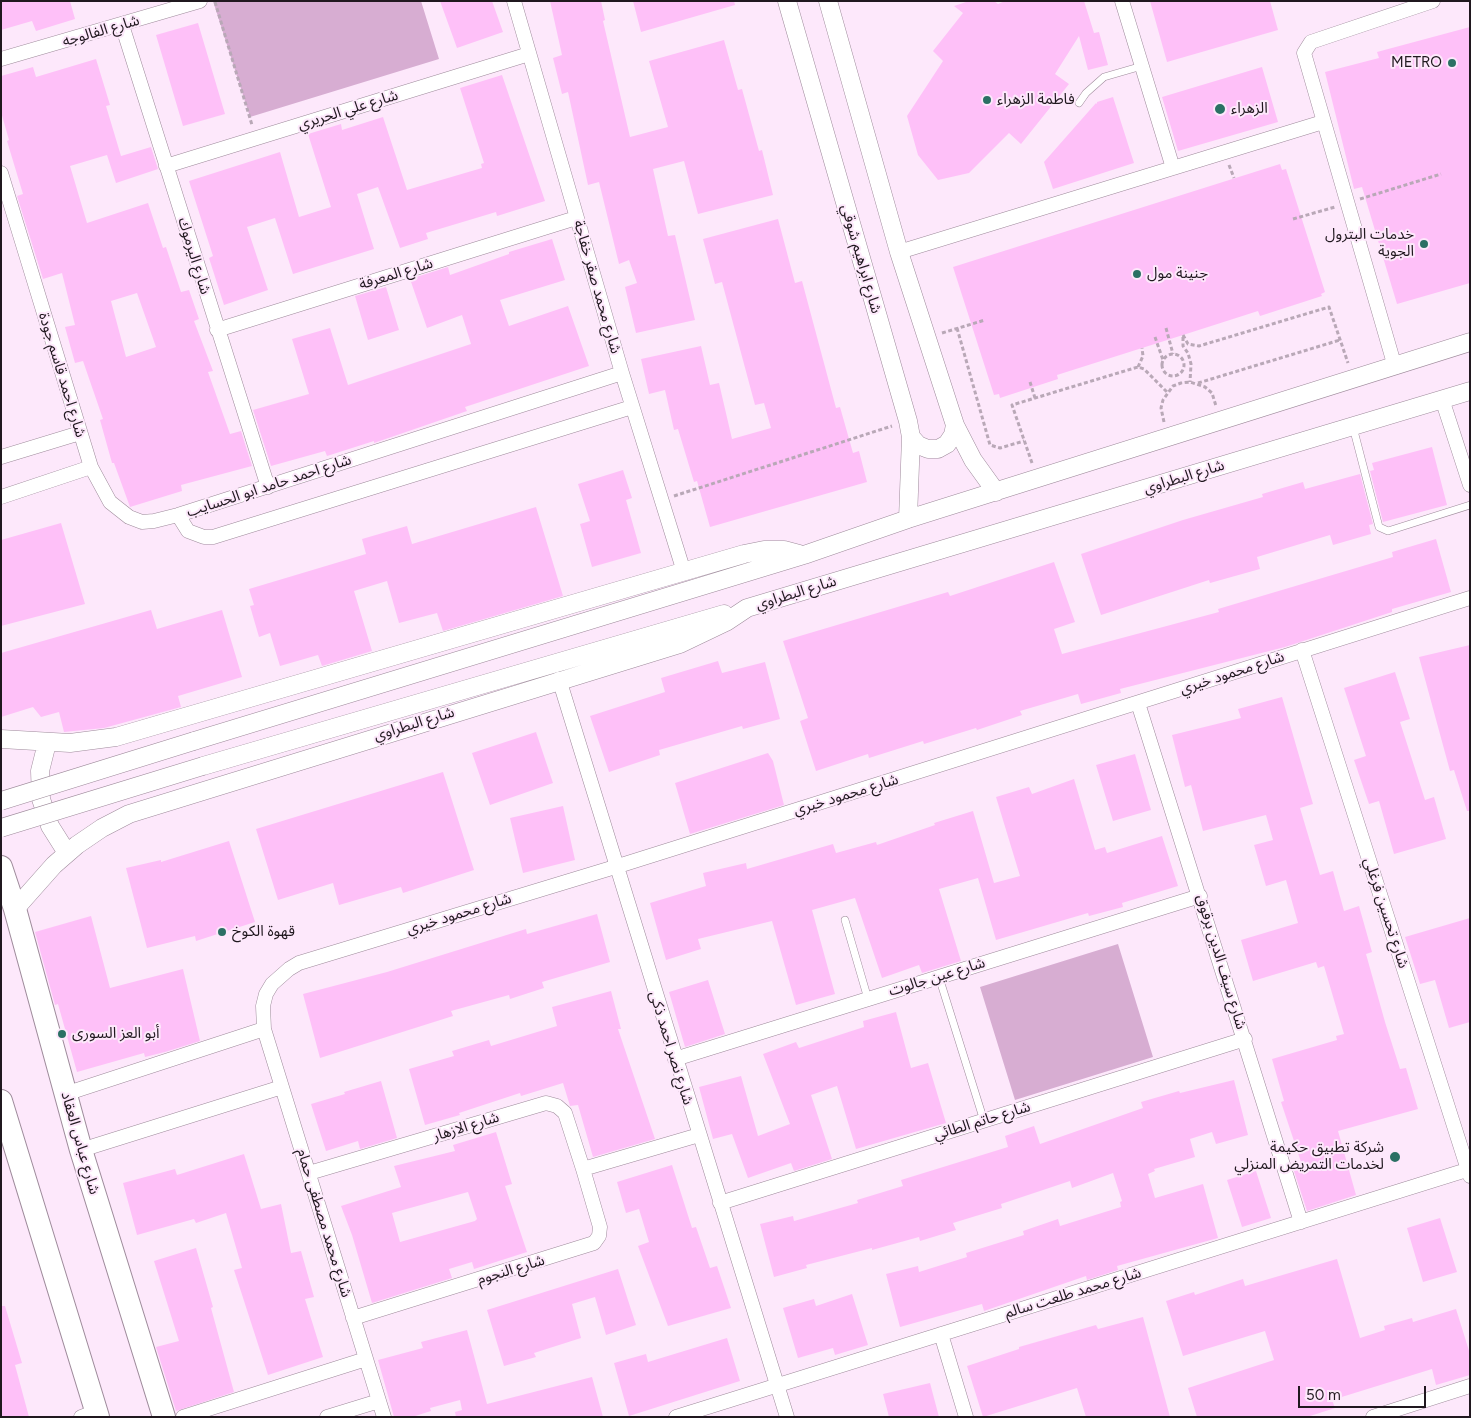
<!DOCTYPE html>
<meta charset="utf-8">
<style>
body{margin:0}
#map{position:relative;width:1471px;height:1418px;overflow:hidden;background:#fde8fb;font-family:Figtree,sans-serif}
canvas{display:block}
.frame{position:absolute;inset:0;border:2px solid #20181f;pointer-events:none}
.scale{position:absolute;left:1298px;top:1386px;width:128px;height:22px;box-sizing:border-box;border:2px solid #20181f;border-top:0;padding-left:6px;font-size:15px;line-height:18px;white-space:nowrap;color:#20181f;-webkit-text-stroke:4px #fde8fb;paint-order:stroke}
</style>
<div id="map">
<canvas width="1471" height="1418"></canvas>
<div class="frame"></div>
<div class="scale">50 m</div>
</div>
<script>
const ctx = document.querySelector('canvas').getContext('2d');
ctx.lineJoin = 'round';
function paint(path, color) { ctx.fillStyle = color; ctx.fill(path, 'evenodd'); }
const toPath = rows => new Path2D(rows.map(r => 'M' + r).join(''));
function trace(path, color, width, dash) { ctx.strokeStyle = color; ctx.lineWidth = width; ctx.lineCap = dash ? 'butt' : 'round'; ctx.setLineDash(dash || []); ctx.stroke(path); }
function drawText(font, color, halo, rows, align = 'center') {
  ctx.font = font + ' Figtree,"Noto Sans Arabic",sans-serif'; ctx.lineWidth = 4; ctx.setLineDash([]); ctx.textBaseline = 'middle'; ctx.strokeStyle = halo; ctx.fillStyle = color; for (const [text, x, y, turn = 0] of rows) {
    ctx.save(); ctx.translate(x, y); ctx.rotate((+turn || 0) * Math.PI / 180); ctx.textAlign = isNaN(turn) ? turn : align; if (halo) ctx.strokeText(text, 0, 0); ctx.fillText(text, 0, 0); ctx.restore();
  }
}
const green = toPath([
 [213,1,421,1,439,59,250,117],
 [1118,944,1153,1057,1015,1100,980,987]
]);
const building = toPath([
 [1,1,70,1,75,19,36,31,32,21,1,30],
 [440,1,492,1,503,32,457,48],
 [550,1,601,1,605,20,603,21,630,137,668,127,649,61,724,40,738,90,742,89,759,151,762,150,773,195,698,214,684,161,653,169,668,236,675,235,695,320,636,333,625,287,637,283,629,260,619,264,599,182,588,185,568,92,562,94,553,58,562,55],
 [633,1,734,1,735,5,641,32],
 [969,1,994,1,998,4,1005,1,1084,1,1094,33,1099,32,1108,65,1088,70,1079,36,1055,74,1069,84,1021,144,1009,133,969,173,938,180,918,155,907,116,943,61,933,51,963,13,954,6],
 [1150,1,1270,1,1278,30,1167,62],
 [198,23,225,114,183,126,156,35],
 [1470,27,1470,283,1397,304,1362,187,1354,189,1325,72,1379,58,1377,52],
 [96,59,110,105,106,106,121,156,151,147,158,169,116,183,107,155,70,166,87,223,148,203,163,248,166,247,181,292,189,290,199,319,194,321,213,371,208,372,230,434,241,431,252,466,181,485,182,491,130,507,114,463,112,463,100,420,103,419,83,361,75,363,65,327,75,325,62,273,43,279,17,196,23,194,7,141,9,140,1,112,1,76,33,67,36,77],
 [137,293,156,347,126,357,111,301],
 [1262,67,1278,122,1178,151,1162,97],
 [502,75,545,201,497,216,496,212,426,233,428,239,400,248,378,187,357,194,374,249,293,274,275,218,247,227,268,290,224,305,209,258,213,256,189,181,280,152,299,217,331,207,308,134,341,124,342,130,383,117,407,190,482,168,481,164,484,163,460,88],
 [1113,97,1134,163,1053,189,1044,162,1096,103,1097,104,1097,102],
 [1280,164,1282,170,1286,169,1325,292,1321,294,1322,296,1260,316,1258,311,1183,335,1057,375,1058,379,1000,398,999,394,994,395,953,267],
 [778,219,795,283,802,281,836,408,840,407,853,453,859,451,867,482,710,527,697,481,694,482,678,429,674,430,665,390,649,394,641,359,701,346,710,385,719,383,732,439,771,428,764,403,755,405,722,282,715,284,703,239],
 [552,239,565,280,500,300,509,326,568,306,589,366,465,407,467,411,374,443,374,441,327,456,325,451,271,466,253,410,309,394,292,339,330,328,348,385,471,344,462,315,427,328,410,279,448,267,450,275,509,254,509,252],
 [386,287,399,330,368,340,355,296],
 [1432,447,1447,505,1383,522,1370,471,1374,470,1372,463],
 [623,470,632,498,626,500,641,553,592,567,580,524,590,521,578,484],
 [1360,474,1373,524,1369,525,1371,534,1333,545,1330,535,1257,557,1260,569,1210,583,1209,580,1101,615,1081,554,1183,520,1263,497,1262,494,1303,482,1305,489],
 [536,507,563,596,443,631,437,613,399,623,387,581,354,591,372,651,322,666,318,655,280,666,270,633,259,637,250,606,254,605,249,589,366,554,362,539,407,526,412,544],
 [61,523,85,604,1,626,1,540],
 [1436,539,1451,592,1392,609,1392,612,1285,647,1120,689,1121,693,1081,704,1078,694,1020,711,1022,715,977,730,976,728,924,744,923,741,869,758,868,754,816,771,800,721,808,718,783,641,948,592,950,596,1054,562,1075,622,1054,629,1062,654,1219,612,1218,609,1393,557,1392,552],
 [151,610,157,629,222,610,242,677,178,696,181,707,104,728,64,732,59,712,41,717,33,707,1,717,1,653],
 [1470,645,1470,811,1467,811,1454,770,1450,771,1419,657],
 [718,661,722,673,765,662,780,719,743,729,742,726,659,750,660,755,609,772,590,716,665,692,661,678],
 [1395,672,1410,719,1400,722,1425,800,1434,797,1446,839,1394,854,1379,801,1369,804,1354,760,1366,756,1344,688],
 [1282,697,1313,804,1300,808,1320,875,1333,871,1344,911,1359,906,1372,952,1366,954,1385,1022,1400,1069,1406,1068,1418,1109,1338,1131,1356,1195,1307,1211,1292,1165,1301,1162,1281,1102,1284,1101,1272,1059,1337,1040,1336,1036,1344,1034,1324,966,1318,968,1316,962,1253,981,1241,940,1298,923,1286,880,1266,886,1254,845,1273,840,1266,815,1203,831,1191,785,1185,787,1172,735,1241,718,1238,709],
 [536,732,553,783,490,805,472,753],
 [768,753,773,761,784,805,690,834,675,783],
 [1135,754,1151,810,1113,821,1096,765],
 [443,772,474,870,403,893,401,887,339,905,333,883,278,900,256,829],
 [1074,779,1095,850,1105,847,1107,853,1162,836,1178,886,1122,903,1123,907,1089,916,1088,913,996,940,978,878,939,889,961,961,922,973,919,965,882,978,855,898,812,910,835,994,796,1005,772,921,698,939,701,949,666,960,650,903,706,886,703,873,746,863,747,869,833,844,836,853,876,842,877,845,935,825,934,823,973,811,994,883,1020,876,996,797,1029,787,1032,794],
 [563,806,575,860,523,873,510,818],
 [229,841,255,922,196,941,195,936,147,948,126,868,161,860,161,862],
 [597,914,610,962,542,982,544,988,510,999,509,995,451,1011,453,1016,320,1058,303,994,387,972,526,929,527,934],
 [91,916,110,988,183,969,200,1041,165,1052,145,1057,144,1053,77,1072,58,1004,55,1005,35,932],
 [1470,918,1470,1022,1449,1028,1435,980,1420,984,1405,937],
 [708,980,725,1034,685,1047,669,992],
 [611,991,621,1029,618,1029,655,1139,593,1157,578,1105,570,1106,563,1083,521,1096,520,1093,459,1113,460,1115,425,1125,409,1069,454,1056,452,1051,489,1040,491,1046,557,1026,552,1007],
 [896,1012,911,1068,928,1063,946,1123,856,1149,837,1086,811,1095,832,1159,794,1171,791,1163,748,1178,732,1134,713,1139,699,1087,741,1076,758,1136,790,1124,763,1054,796,1042,799,1048,864,1027,863,1021],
 [1234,1080,1248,1135,1216,1144,1212,1132,1190,1139,1195,1157,1154,1169,1155,1171,1148,1174,1155,1198,1203,1184,1218,1238,1117,1266,1118,1270,1087,1280,1086,1276,984,1311,982,1304,900,1327,886,1274,918,1266,919,1272,967,1257,966,1253,1024,1235,1023,1231,1058,1219,1060,1226,1121,1207,1120,1202,1122,1201,1113,1173,1072,1188,1070,1181,1001,1204,1002,1208,953,1223,956,1230,920,1241,919,1237,872,1250,872,1248,806,1265,807,1268,774,1277,760,1224,793,1216,794,1221,858,1203,857,1200,903,1186,901,1180,1008,1147,1005,1136,1034,1126,1040,1144,1143,1108,1141,1102,1179,1091,1180,1093],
 [381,1081,397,1138,360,1149,358,1141,326,1151,311,1104,345,1094,344,1092],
 [496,1132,512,1184,505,1186,527,1252,474,1269,472,1262,449,1269,452,1278,372,1303,352,1235,341,1206,401,1187,394,1166,455,1151,453,1145],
 [468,1192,477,1219,475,1221,400,1242,392,1213],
 [244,1154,261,1209,281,1204,291,1253,301,1251,314,1297,305,1299,323,1357,268,1375,234,1270,242,1268,226,1213,196,1223,194,1219,137,1235,123,1183,175,1169,177,1175],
 [672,1165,692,1228,696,1227,710,1268,717,1266,731,1308,668,1326,638,1246,649,1242,639,1209,626,1213,617,1182],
 [1256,1171,1271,1218,1242,1227,1227,1180],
 [1440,1218,1457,1272,1423,1282,1407,1228],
 [196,1248,213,1307,211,1308,234,1392,176,1411,156,1347,179,1341,154,1261],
 [1337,1259,1360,1338,1385,1330,1384,1326,1412,1318,1413,1322,1456,1309,1470,1354,1470,1375,1436,1385,1432,1369,1332,1400,1335,1408,1307,1417,1197,1417,1188,1388,1274,1360,1265,1331,1183,1356,1166,1301,1194,1292,1195,1295,1243,1279,1245,1286],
 [618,1269,636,1325,606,1335,595,1297,572,1304,581,1338,534,1353,536,1357,504,1366,487,1310],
 [852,1294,868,1345,835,1355,833,1348,798,1358,783,1308,814,1299,816,1306],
 [1,1306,5,1306,22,1363,15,1365,29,1417,1,1417],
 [1143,1317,1170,1417,1086,1417,1077,1388,983,1417,967,1366,1019,1349,1019,1347,1096,1325,1098,1329],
 [467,1330,487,1404,592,1377,603,1417,456,1417,455,1412,462,1410,460,1400,430,1408,431,1411,412,1417,394,1417,378,1360,423,1348,421,1342],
 [727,1338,740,1381,629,1416,614,1363,646,1354,648,1362],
 [930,1383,939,1417,889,1417,883,1394]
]);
const path = toPath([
 [215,2,252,125],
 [1229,165,1234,178],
 [1360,199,1441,174],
 [1293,219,1335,207],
 [957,328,990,445,1000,448,1024,441],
 [1166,328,1173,354],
 [942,333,985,320],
 [1183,335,1188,344,1199,346,1329,307,1348,363],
 [1155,337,1163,360],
 [1183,337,1183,346,1188,353,1191,364,1190,382],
 '1162 365a11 11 0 1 1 22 0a11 11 0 1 1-22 0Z',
 [1138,367,1143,356,1142,348],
 [1030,382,1035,398],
 [1198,383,1340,340],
 [1164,422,1161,408,1163,400,1173,386,1181,383,1190,382,1205,387,1212,393,1216,406],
 [1032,463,1012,405,1138,367,1144,369,1167,392],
 [674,496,892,426]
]);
const service = toPath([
 [1079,103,1086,93,1104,77,1142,66],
 [1353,427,1379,527,1388,531,1470,505],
 [845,920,868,999],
 [939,977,984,1121]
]);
const minor = toPath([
 [514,1,622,373,684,572],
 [1122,1,1173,168],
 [122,25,268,487],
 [1,59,200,1],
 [166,166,529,54],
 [1,173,91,467,110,502,129,517,142,522,154,521,178,515,622,373],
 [899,252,1323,122],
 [217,330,576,218],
 [1395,367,1304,53,1311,42,1433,1],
 [1442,399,1470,485],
 [1,457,80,433],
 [1,497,91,467],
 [178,515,188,531,204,537,213,537,632,407],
 [1302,650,1470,1176],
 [559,679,787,1417],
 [1138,703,1301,1222],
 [675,1059,1200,896],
 [65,1094,264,1029],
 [81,1150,282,1087],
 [583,1169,699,1135],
 [309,1173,546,1103,557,1106,565,1113,583,1169,600,1227,599,1236,594,1243,353,1318],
 [720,1203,1245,1039],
 [941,1334,966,1417],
 [81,1417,97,1411],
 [183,1417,366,1359],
 [327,1417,379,1401],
 [384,1417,264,1029,263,1006,266,994,272,984,289,969,299,963,615,867,1470,598],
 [676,1417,1470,1169],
 [1373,1417,1470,1386]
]);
const tertiary = toPath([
 [787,1,908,421,911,437,908,519],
 [828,1,899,252,955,425,973,460,996,492],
 [911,437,918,445,928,449,938,449,947,444,953,435,955,425],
 [1,739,70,743,116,737,744,554,764,550,784,550,799,554],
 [194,741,804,555,908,519,1470,342],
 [47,743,40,771,41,799,50,826,67,853],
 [203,766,724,614],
 [15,909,54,865,77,845,102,828,129,814,680,644,726,622,747,608,1470,391]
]);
const primary = toPath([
 [1,867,15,909,81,1150,164,1417],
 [1,1101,98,1417]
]);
const tertiaryBridge = toPath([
 [1,801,194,741],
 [1,828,203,766]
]);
const markers = [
 [1452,63,5,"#2b7064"],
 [987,100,5,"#2b7064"],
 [1220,109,6,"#2b7064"],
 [1424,244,5,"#2b7064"],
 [1137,274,5,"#2b7064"],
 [222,932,5,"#2b7064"],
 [62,1034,5,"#2b7064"],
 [1395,1157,6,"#2b7064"]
];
const streetNames = [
 ["شارع الفالوجه",101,31,-16],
 ["شارع علي الحريري",348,110,-17],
 ["شارع اليرموك",194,256,73],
 ["شارع ابراهيم شوقي",861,259,74],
 ["شارع المعرفة",396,274,-17],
 ["شارع محمد صقر خفاجة",597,287,74],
 ["شارع احمد قاسم جودة",62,375,73],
 ["شارع البطراوي",1184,477,-17],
 ["شارع احمد حامد ابو الحسايب",269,486,-18],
 ["شارع البطراوي",796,593,-17],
 ["شارع محمود خيري",1232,673,-18],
 ["شارع البطراوي",414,724,-17],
 ["شارع محمود خيري",846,795,-17],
 ["شارع تحسين فرغلي",1386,913,72],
 ["شارع محمود خيري",459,914,-17],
 ["شارع سيف الدين برقوق",1221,962,73],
 ["شارع عين جالوت",937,977,-17],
 ["شارع نصر احمد ذكى",671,1048,73],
 ["شارع حاتم الطائي",982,1121,-17],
 ["شارع الازهار",466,1127,-17],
 ["شارع عباس العقاد",80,1143,74],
 ["شارع محمد مصطفى حمام",324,1223,73],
 ["شارع النجوم",511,1270,-17],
 ["شارع محمد طلعت سالم",1073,1293,-17]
];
const poiNames = [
 ["METRO",1442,63,"right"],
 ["فاطمة الزهراء",997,100],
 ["الزهراء",1231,109],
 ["خدمات البترول",1414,235,"right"],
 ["الجوية",1414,252,"right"],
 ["جنينة مول",1147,274],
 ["قهوة الكوخ",232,932],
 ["أبو العز السورى",72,1034],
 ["شركة تطبيق حكيمة",1384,1148,"right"],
 ["لخدمات التمريض المنزلي",1384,1165,"right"]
];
paint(green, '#d7add2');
paint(building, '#fec0f8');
trace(service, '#9e8b9b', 8);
trace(minor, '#9e8b9b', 15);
trace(tertiary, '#9e8b9b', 19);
trace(primary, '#9e8b9b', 24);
trace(path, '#b9a8b7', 3, [4, 2.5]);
trace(service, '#fff', 7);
trace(minor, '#fff', 14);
trace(tertiary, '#fff', 18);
trace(primary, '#fff', 22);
trace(tertiaryBridge, '#9e8b9b', 19, []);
trace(tertiaryBridge, '#fff', 18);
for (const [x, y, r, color] of markers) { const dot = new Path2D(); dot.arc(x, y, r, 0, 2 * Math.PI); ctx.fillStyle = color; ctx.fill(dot); trace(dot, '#fde8fb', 2); }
drawText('15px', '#20181f', '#fde8fb', streetNames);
drawText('15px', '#20181f', '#fde8fb', poiNames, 'left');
</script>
